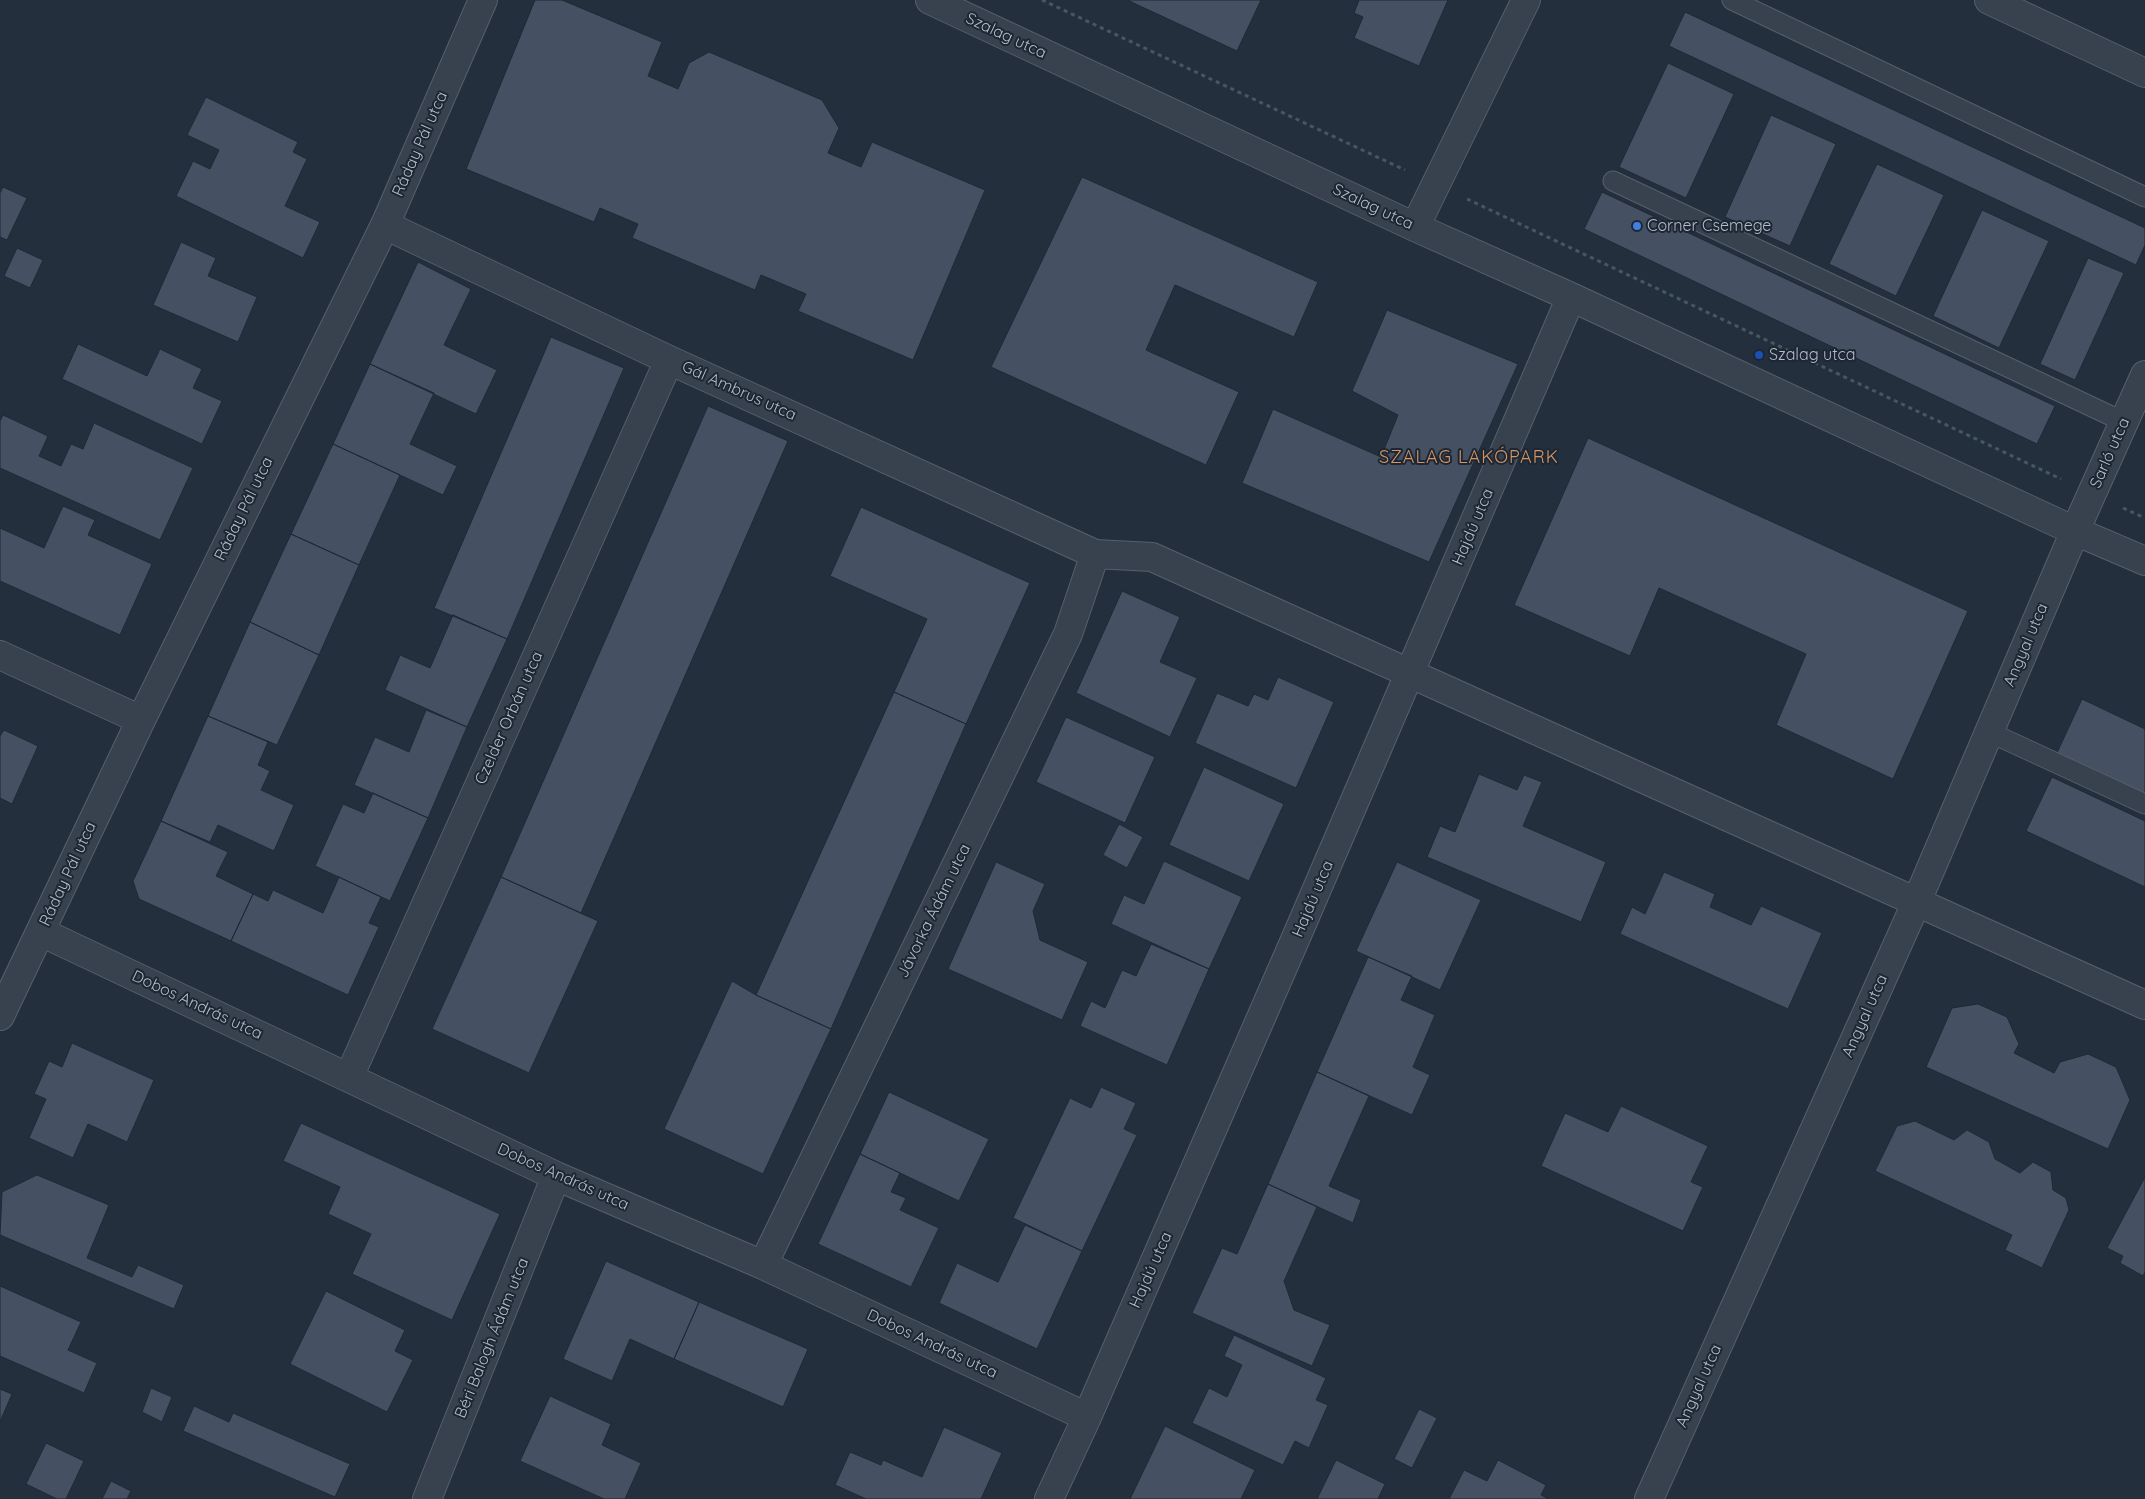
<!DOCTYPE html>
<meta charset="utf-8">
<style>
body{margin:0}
canvas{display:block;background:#242f3e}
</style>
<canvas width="2145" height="1499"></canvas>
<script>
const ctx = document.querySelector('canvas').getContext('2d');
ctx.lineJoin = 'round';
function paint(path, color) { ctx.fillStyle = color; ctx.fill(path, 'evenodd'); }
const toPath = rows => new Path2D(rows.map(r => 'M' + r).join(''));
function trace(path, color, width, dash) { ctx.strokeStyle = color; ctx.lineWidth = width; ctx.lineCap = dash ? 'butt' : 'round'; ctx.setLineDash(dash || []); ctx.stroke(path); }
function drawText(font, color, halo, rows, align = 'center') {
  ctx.font = font + ' Quicksand,sans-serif'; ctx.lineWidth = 4; ctx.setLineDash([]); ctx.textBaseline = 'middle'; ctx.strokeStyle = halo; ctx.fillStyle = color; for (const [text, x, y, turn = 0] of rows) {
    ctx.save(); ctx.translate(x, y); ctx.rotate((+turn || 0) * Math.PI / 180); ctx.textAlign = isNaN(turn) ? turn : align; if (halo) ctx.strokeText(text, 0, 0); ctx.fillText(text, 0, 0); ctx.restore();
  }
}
const building = toPath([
 [535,0,562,0,662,42,648,76,678,89,689,63,709,52,822,100,839,128,828,153,861,167,872,142,985,190,913,360,798,311,806,294,761,275,755,290,632,238,638,224,600,208,594,222,466,169,535,0],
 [1127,0,1261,0,1237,51,1127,0],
 [1359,0,1448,0,1419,66,1354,38,1363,17,1354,13,1359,0],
 [1685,12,2145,228,2145,245,2136,265,1669,46,1685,12],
 [1668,63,1734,94,1686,198,1619,167,1668,63],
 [206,97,298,142,293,152,307,159,285,206,320,222,303,258,176,196,193,161,210,169,219,150,187,135,206,97],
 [1771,115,1836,144,1790,246,1725,217,1771,115],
 [1877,164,1944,195,1896,296,1829,264,1877,164],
 [1082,177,1318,282,1294,337,1175,285,1146,350,1239,392,1206,465,991,367,1082,177],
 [3,187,27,198,7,240,0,237,0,193,3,187],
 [1602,192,2055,406,2037,444,1584,229,1602,192],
 [1982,210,2049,241,1999,348,1933,316,1982,210],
 [181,242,216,258,208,276,257,297,238,342,153,305,181,242],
 [17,248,43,260,30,288,4,276,17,248],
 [2088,258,2124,273,2075,380,2040,364,2088,258],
 [418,262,471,289,444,345,497,370,476,414,370,364,418,262],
 [1387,310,1518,364,1429,562,1242,483,1273,409,1381,457,1398,415,1352,391,1387,310],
 [551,337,624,368,507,639,434,608,551,337],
 [78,344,147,376,160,349,202,369,193,388,222,401,202,444,62,379,78,344],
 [370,364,434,393,410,444,457,466,443,495,333,444,370,364],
 [708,406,788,441,581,913,501,877,708,406],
 [3,415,48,436,39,456,61,466,71,444,83,449,94,423,193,468,160,540,0,468,0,421,3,415],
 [1588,438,1968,611,1893,779,1776,725,1806,654,1659,588,1630,656,1514,605,1588,438],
 [333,444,400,475,359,565,291,534,333,444],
 [63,506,95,520,88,535,152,564,120,635,0,581,0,528,44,548,63,506],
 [861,507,1030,583,966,724,894,692,927,619,830,576,861,507],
 [291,534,359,565,319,655,250,622,291,534],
 [1122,591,1180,617,1160,662,1197,678,1170,737,1076,693,1122,591],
 [453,615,507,639,467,727,385,690,400,655,430,668,453,615],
 [250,622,319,655,277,745,208,716,250,622],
 [1278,677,1334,702,1296,788,1195,743,1217,693,1248,706,1254,694,1268,700,1278,677],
 [894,692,966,724,831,1029,756,995,894,692],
 [2082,699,2145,729,2145,799,2055,757,2082,699],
 [426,710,467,727,428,818,354,785,375,737,409,752,426,710],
 [208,716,268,742,258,765,270,771,261,790,294,805,274,851,218,825,210,842,161,821,208,716],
 [1066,717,1155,757,1125,823,1036,782,1066,717],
 [4,730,38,746,12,804,0,798,0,736,4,730],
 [1204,767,1284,804,1249,881,1169,845,1204,767],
 [1479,774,1517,790,1524,775,1542,782,1523,826,1606,862,1581,922,1427,857,1440,826,1455,832,1479,774],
 [2052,777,2145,821,2145,887,2026,831,2052,777],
 [373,793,428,818,390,901,315,866,343,804,364,813,373,793],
 [161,821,228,852,216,876,253,894,231,941,139,899,133,881,161,821],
 [1119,824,1143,837,1127,868,1103,855,1119,824],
 [1164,861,1242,897,1209,969,1111,924,1124,895,1144,904,1164,861],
 [996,862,1045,884,1033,911,1040,940,1088,962,1062,1020,948,969,996,862],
 [1397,862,1481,900,1440,990,1356,951,1397,862],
 [1664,872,1715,894,1710,907,1751,925,1761,906,1822,933,1788,1009,1620,934,1632,907,1645,914,1664,872],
 [339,877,381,897,369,923,379,927,348,995,231,941,253,894,268,901,273,890,323,913,339,877],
 [501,877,598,921,529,1073,432,1029,501,877],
 [1151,944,1209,969,1167,1065,1080,1026,1091,1001,1105,1008,1122,970,1136,976,1151,944],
 [1368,957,1412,976,1401,1000,1435,1015,1413,1067,1430,1075,1412,1115,1317,1072,1368,957],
 [732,981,756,995,831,1029,763,1174,664,1129,732,981],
 [1978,1004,2007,1017,2019,1044,2014,1053,2054,1073,2060,1062,2088,1054,2116,1067,2130,1100,2108,1149,1926,1067,1952,1008,1978,1004],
 [72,1043,154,1080,127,1142,88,1124,73,1158,29,1138,46,1099,34,1094,49,1061,62,1067,72,1043],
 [1317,1072,1369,1096,1329,1186,1361,1200,1353,1223,1268,1184,1317,1072],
 [1101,1087,1136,1103,1124,1129,1137,1135,1082,1251,1013,1218,1070,1098,1091,1108,1101,1087],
 [889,1092,989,1139,959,1201,860,1154,889,1092],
 [1621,1106,1708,1146,1691,1182,1703,1187,1683,1231,1541,1166,1565,1113,1608,1132,1621,1106],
 [1915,1121,1954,1140,1967,1130,1989,1142,1995,1159,2020,1173,2033,1162,2051,1172,2053,1190,2066,1198,2069,1210,2042,1268,2005,1250,2012,1235,1875,1171,1897,1126,1915,1121],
 [301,1123,500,1214,452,1320,352,1274,371,1234,328,1214,340,1187,283,1161,301,1123],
 [860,1154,900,1173,891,1192,906,1198,900,1210,939,1228,911,1287,818,1244,860,1154],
 [37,1175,109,1205,87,1258,132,1277,138,1265,184,1285,174,1309,0,1235,2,1192,37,1175],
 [2145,1177,2145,1272,2143,1276,2120,1263,2123,1256,2107,1248,2145,1177],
 [1268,1184,1317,1207,1284,1281,1294,1310,1330,1325,1312,1366,1192,1313,1222,1248,1237,1254,1268,1184],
 [1025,1225,1082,1251,1037,1349,939,1303,957,1263,998,1282,1025,1225],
 [606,1261,699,1302,674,1359,630,1339,612,1381,563,1359,606,1261],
 [0,1286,81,1322,68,1350,97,1363,84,1393,0,1356,0,1286],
 [326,1291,405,1330,395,1351,413,1360,387,1412,290,1364,326,1291],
 [699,1302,808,1349,783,1407,674,1359,699,1302],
 [1234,1335,1326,1378,1316,1400,1328,1405,1309,1448,1295,1441,1283,1465,1192,1423,1209,1388,1227,1397,1242,1365,1224,1356,1234,1335],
 [151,1388,172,1397,162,1422,142,1412,151,1388],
 [0,1389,12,1394,0,1422,0,1389],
 [550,1396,611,1424,602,1445,641,1463,625,1499,604,1499,520,1461,550,1396],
 [194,1406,229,1422,233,1413,350,1464,335,1497,183,1431,194,1406],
 [1419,1409,1437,1418,1412,1468,1394,1459,1419,1409],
 [1165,1426,1255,1470,1241,1499,1130,1499,1165,1426],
 [944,1427,1002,1453,981,1499,866,1499,835,1485,850,1452,881,1465,883,1460,922,1477,944,1427],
 [46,1443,84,1461,66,1499,57,1499,26,1484,46,1443],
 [1336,1460,1385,1484,1378,1499,1317,1499,1336,1460],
 [1498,1460,1546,1485,1541,1495,1549,1499,1449,1499,1464,1470,1487,1481,1498,1460],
 [111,1481,131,1491,127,1499,102,1499,111,1481]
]);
const path = toPath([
 [1042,0,1405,170],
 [1467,199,2061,479],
 [2123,508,2145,518]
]);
const service = toPath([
 [1732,0,2145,197],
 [1613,181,2124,422],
 [1989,732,2145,804]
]);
const minor = toPath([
 [930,0,1415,227,1571,297,2075,531,2145,561],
 [1989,0,2145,73],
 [385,225,669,360,1095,554,1152,557,2145,1005],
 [1415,227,1526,0],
 [0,655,141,720],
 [41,932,556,1176,763,1265,1087,1417],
 [0,1016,141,720,385,225,483,0],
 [349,1077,669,360],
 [763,1265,1068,634,1095,554],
 [427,1499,556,1176],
 [1049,1499,1087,1417,1301,926,1571,297],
 [1649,1499,1917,901,2075,531,2145,375]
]);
const markers = [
 [1637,226,5,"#3f7fe0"],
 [1759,355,5,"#1a4fb4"]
];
const streetNames = [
 ["Szalag utca",1006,36,25],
 ["Ráday Pál utca",420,144,-66],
 ["Szalag utca",1373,207,25],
 ["Gál Ambrus utca",739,391,24],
 ["Sarló utca",2110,453,-66],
 ["Ráday Pál utca",244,509,-64],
 ["Hajdú utca",1473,527,-67],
 ["Angyal utca",2026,645,-67],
 ["Czelder Orbán utca",509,718,-66],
 ["Ráday Pál utca",68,874,-65],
 ["Hajdú utca",1313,899,-67],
 ["Jávorka Ádám utca",934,911,-64],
 ["Dobos András utca",197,1005,25],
 ["Angyal utca",1865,1016,-66],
 ["Dobos András utca",563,1177,24],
 ["Hajdú utca",1151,1270,-66],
 ["Béri Balogh Ádám utca",492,1338,-68],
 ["Dobos András utca",932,1344,25],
 ["Angyal utca",1699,1386,-66]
];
const poiNames = [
 ["Corner Csemege",1647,226],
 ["Szalag utca",1769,355]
];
const neighbourhoodNames = [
 ["SZALAG LAKÓPARK",1469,458]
];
paint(building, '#455162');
trace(building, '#1f2835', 1);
trace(service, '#565f6c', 21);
trace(minor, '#565f6c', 30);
trace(path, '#44595c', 3, [4, 4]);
trace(service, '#38414e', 19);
trace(minor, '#38414e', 28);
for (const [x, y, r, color] of markers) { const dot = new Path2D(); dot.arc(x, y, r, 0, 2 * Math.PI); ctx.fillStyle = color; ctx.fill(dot); trace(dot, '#1d2633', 2); }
drawText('16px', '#b4bcc9', '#1d2633', streetNames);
drawText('16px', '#b4bcc9', '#1d2633', poiNames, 'left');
ctx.letterSpacing = '1px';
drawText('18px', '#d59563', '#1d2633', neighbourhoodNames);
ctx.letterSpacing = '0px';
</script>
